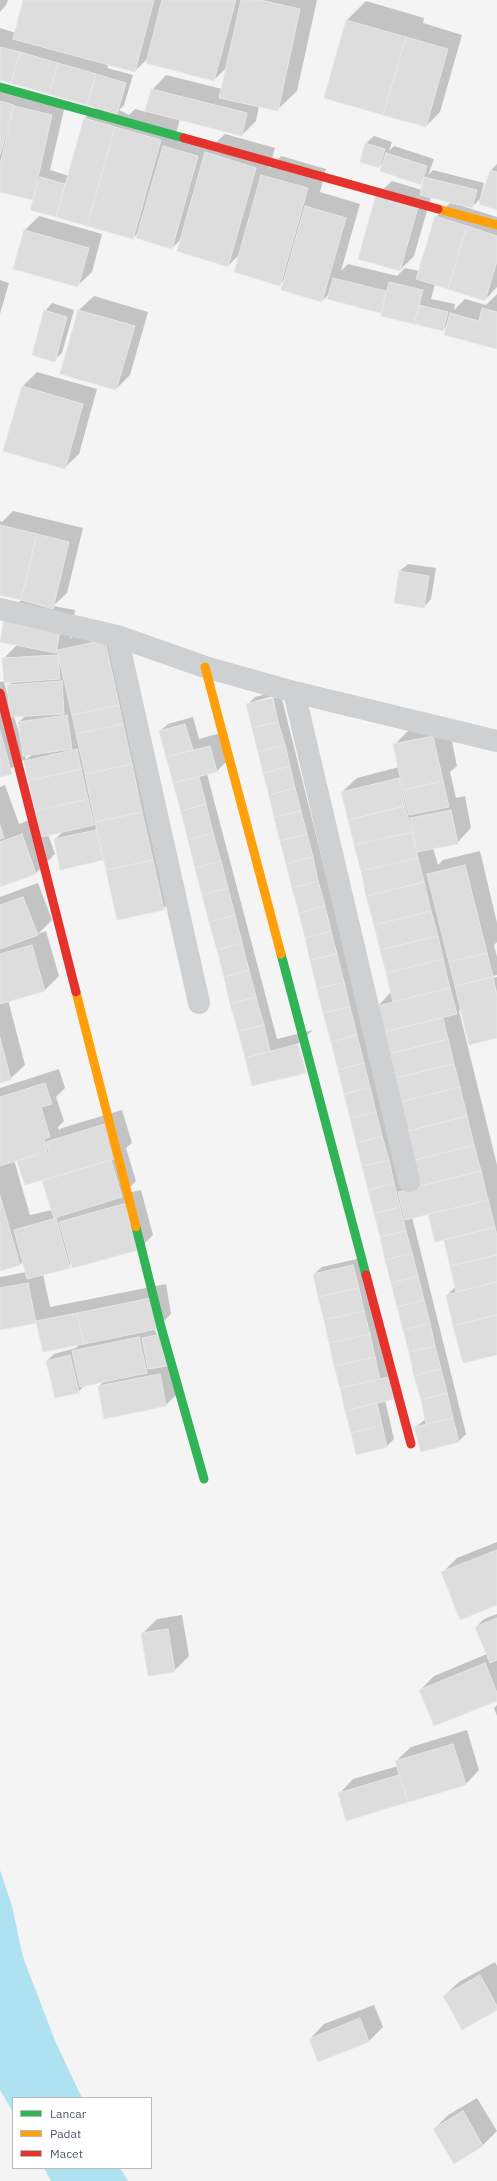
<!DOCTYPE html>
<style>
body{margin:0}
#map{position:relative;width:497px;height:2181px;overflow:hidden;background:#f4f4f4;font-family:"IBM Plex Sans",sans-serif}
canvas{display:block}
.legend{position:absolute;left:12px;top:2097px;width:140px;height:72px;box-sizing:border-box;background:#fff;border:1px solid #b7bbc0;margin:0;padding:5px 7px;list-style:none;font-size:12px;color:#4a5661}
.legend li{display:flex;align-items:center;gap:8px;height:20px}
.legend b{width:20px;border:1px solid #b7bbc0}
</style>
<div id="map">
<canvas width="497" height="2181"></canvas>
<ul class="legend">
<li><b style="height:5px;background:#30b455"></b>Lancar</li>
<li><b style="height:5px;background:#ff9f0a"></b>Padat</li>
<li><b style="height:5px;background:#e5322d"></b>Macet</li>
</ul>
</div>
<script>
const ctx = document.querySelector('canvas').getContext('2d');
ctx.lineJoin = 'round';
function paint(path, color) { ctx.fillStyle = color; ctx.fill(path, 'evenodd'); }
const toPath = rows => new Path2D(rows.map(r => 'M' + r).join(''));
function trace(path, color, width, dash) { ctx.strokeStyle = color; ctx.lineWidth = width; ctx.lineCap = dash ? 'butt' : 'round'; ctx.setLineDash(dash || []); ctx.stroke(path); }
const water = toPath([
 [0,1870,12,1906,23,1957,29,1973,56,2043,82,2098,13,2098,13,2112,0,2090],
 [44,2168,120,2168,128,2181,51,2181]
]);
const shadow = toPath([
 [0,0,8,0,6,5,0,12],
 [24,0,317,0,297,91,277,110,259,106,256,121,242,135,180,119,176,134,178,132,212,141,210,148,225,134,275,148,269,169,281,156,326,169,320,192,360,204,341,271,348,264,397,276,405,268,419,271,436,217,451,202,431,197,414,256,400,270,360,258,377,195,392,181,422,190,425,179,420,184,381,171,384,162,379,167,361,161,366,143,374,136,392,142,389,151,394,146,434,159,428,175,433,170,484,183,480,199,472,207,463,205,462,206,497,217,497,287,485,300,435,284,431,299,455,304,454,310,465,299,486,305,497,294,497,348,445,334,447,325,443,330,382,315,384,309,380,312,329,299,330,293,322,301,283,290,286,278,280,284,235,271,240,254,228,266,178,251,182,238,172,248,138,238,140,231,133,238,32,209,36,196,32,199,0,191,0,83,66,101,50,170,69,176,85,118,97,107,0,79,0,28,16,33],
 [148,58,147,62,214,80,227,67,222,89,166,75,152,90,146,112,135,109,129,115,119,110,124,105,133,75,107,68,109,64,135,71],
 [366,1,424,18,423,23,462,35,440,112,426,126,325,97,347,20],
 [497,164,497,209,491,170],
 [39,216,102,234,92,272,77,286,14,268,25,230],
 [0,280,9,283,0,314],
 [94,296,148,312,130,375,116,389,61,373,79,310],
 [52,303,74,310,62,353,54,360,45,311],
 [37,372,97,389,79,454,64,468,23,386],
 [13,511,83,528,67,593,53,606,75,610,70,639,73,636,119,626,177,894,163,909,104,858,102,860,55,839,64,831,48,834,55,854,36,873,0,886,0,787,5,785,19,824,37,817,24,760,0,776,0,682,5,681,3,659,18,644,6,615,21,600,0,594,0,521,2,522],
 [13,681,9,685,8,697,4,682],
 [26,715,19,722,21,740,14,716],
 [32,754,26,760,25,755],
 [408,564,436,568,431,599,424,607,395,602,400,571],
 [280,691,404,1187,378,1006,391,992,342,792,357,778,399,767,394,745,409,730,448,722,457,766,450,772,456,798,465,796,471,828,457,843,433,848,438,865,443,860,480,851,497,923,497,942,494,945,497,957,497,975,472,981,472,983,497,977,497,1037,461,1008,459,1011,497,1165,497,1354,447,1295,456,1286,444,1238,429,1213,412,1217,466,1434,459,1441,415,1427,426,1419,247,705,255,697],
 [277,695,278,697,255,703,255,701],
 [193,717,199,739,224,732,231,757,217,771,207,774,277,1039,313,1030,253,1085,174,784,177,781,167,758,168,756,160,731,168,724],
 [38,883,52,920,38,934,46,931,59,976,45,990,8,1000,25,1065,10,1079,0,1082,0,897],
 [59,1069,65,1088,56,1097,64,1121,58,1127,59,1130,62,1128,122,1110,132,1143,126,1148,136,1181,123,1194,141,1190,153,1235,139,1249,72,1264,43,1274,50,1307,166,1284,171,1314,155,1330,180,1391,166,1405,105,1417,99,1386,104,1381,85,1385,78,1392,47,1361,54,1354,76,1348,81,1343,38,1322,0,1329,0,1277,26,1272,23,1261,20,1265,0,1270,0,1088],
 [22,1158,18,1161,42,1179,52,1210,30,1215,14,1160],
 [361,1258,393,1398,385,1400,394,1439,387,1446,357,1453,314,1274,322,1267],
 [497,1542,497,1604,442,1573,457,1558],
 [497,1614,497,1700,420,1690,434,1676,487,1654,476,1627,484,1619],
 [182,1615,189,1656,174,1671,142,1634,157,1619],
 [497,1705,497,1716,494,1708],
 [467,1730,479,1770,465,1785,347,1819,339,1794,353,1779,398,1766,396,1761,411,1747],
 [495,1962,497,1966,497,2009,444,1996,459,1982],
 [374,2005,383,2027,369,2041,319,2061,310,2039,324,2024],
 [477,2098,497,2131,483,2145,454,2162,434,2129,448,2115]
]);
const building = toPath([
 [23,0,154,0,135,72,13,39,23,0],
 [162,0,236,0,214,81,146,63,162,0],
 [241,0,260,0,300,9,278,111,219,98,241,0],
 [346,20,406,37,383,115,324,98,346,20],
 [406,37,448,49,426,127,383,115,406,37],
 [0,47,20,52,11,83,0,80,0,47],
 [20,52,58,63,49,94,11,83,20,52],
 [58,63,96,74,87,105,49,94,58,63],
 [96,74,126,83,117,114,87,105,96,74],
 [151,89,247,113,242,136,145,111,151,89],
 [0,101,14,105,0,155,0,101],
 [14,106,52,115,33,200,0,192,0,165,14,106],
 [84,118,115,127,87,226,56,217,84,118],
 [115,127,161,140,133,239,87,226,115,127],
 [365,143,385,149,379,168,360,162,365,143],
 [163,146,198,156,172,249,136,238,163,146],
 [205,152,256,168,228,267,177,251,205,152],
 [386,153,427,166,421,185,380,171,386,153],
 [490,170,497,172,497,210,479,204,490,170],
 [261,175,308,188,280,286,234,272,261,175],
 [40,177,65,184,56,217,30,210,40,177],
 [424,177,477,190,472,208,420,195,424,177],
 [376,195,418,207,400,271,358,259,376,195],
 [305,206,346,218,322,302,281,290,305,206],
 [435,216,467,226,448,289,416,279,435,216],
 [467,226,497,236,497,261,485,301,448,289,467,226],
 [24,230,89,248,78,287,13,269,24,230],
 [333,278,386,291,381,313,327,299,333,278],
 [389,282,423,290,414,324,381,316,389,282],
 [419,305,448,312,443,331,414,324,419,305],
 [482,308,497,312,497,349,444,335,450,313,479,321,482,308],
 [44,310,67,317,55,362,32,355,44,310],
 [78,310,135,326,116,390,60,374,78,310],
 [22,386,83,404,65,469,3,451,22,386],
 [0,525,37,534,21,600,0,595,0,525],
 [37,534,69,542,53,609,21,600,37,534],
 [399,571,429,576,424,608,394,603,399,571],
 [5,614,61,625,56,653,0,642,5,614],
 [105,640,119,705,72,715,57,650,105,640],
 [58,655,60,679,4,683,2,658,58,655],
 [62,681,64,714,10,717,7,685,62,681],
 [273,698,278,722,252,728,246,704,273,698],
 [119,705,123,724,76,734,72,715,119,705],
 [67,715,72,749,23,756,18,722,67,715],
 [278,722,285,745,258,752,252,728,278,722],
 [123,724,132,764,85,774,76,734,123,724],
 [185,724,193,750,166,757,159,731,185,724],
 [0,731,12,774,0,777,0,731],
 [433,736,443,781,403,790,393,744,433,736],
 [285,745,290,766,263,773,258,752,285,745],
 [210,746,217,772,173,783,166,757,210,746],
 [77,749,81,769,28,781,24,761,77,749],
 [132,764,142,812,95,822,85,774,132,764],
 [290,766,295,788,269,795,263,773,290,766],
 [81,769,88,799,35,811,28,781,81,769],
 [199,777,206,804,181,811,173,783,199,777],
 [399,778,405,806,348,820,341,792,399,778],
 [443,781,449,807,409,815,403,790,443,781],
 [295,788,301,811,274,817,269,795,295,788],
 [88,799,94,825,41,837,35,811,88,799],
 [206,804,213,833,188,840,181,811,206,804],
 [405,806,412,832,354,845,348,820,405,806],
 [451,810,458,844,417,852,410,818,451,810],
 [301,811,307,834,280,841,274,817,301,811],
 [142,812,153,860,106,870,95,822,142,812],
 [0,825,4,838,0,839,0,825],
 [96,830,103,860,60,870,54,839,96,830],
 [412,832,418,858,361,871,354,845,412,832],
 [213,833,221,861,195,868,188,840,213,833],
 [22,834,36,874,0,887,0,842,22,834],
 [307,834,313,857,286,864,280,841,307,834],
 [313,857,318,881,292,888,286,864,313,857],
 [418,858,424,882,366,896,361,871,418,858],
 [153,860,164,910,117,920,106,870,153,860],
 [221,861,228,888,202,895,195,868,221,861],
 [465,865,487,953,449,962,427,874,465,865],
 [318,881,325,906,299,913,292,888,318,881],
 [424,882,431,911,374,925,366,896,424,882],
 [228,888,235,915,209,922,202,895,228,888],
 [23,897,38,935,0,949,0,905,23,897],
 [325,906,331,931,305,938,299,913,325,906],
 [431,911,438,936,380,950,374,925,431,911],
 [235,915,242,943,217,950,209,922,235,915],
 [331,931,337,954,310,960,305,938,331,931],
 [438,936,443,959,386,973,380,950,438,936],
 [242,943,249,970,224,977,217,950,242,943],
 [32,945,45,991,0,1004,0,954,32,945],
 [487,953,493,977,455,986,449,962,487,953],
 [337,954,344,982,317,989,310,960,337,954],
 [443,959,450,988,393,1002,386,973,443,959],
 [249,970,256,997,230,1004,224,977,249,970],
 [493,977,497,995,497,1038,469,1045,455,986,493,977],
 [344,982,350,1007,323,1013,317,989,344,982],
 [450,988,457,1014,383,1032,377,1006,450,988],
 [256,997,264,1025,238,1031,230,1004,256,997],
 [350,1007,357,1035,331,1042,323,1013,350,1007],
 [443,1018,448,1039,389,1054,383,1032,443,1018],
 [264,1025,270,1051,245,1058,238,1031,264,1025],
 [357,1035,364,1063,338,1070,331,1042,357,1035],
 [0,1038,11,1080,0,1083,0,1038],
 [448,1039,454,1064,394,1078,389,1054,448,1039],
 [298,1044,306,1073,252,1086,245,1058,298,1044],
 [364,1063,370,1087,344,1094,338,1070,364,1063],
 [454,1064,460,1087,400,1102,394,1078,454,1064],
 [45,1083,52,1104,41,1107,50,1137,44,1139,47,1151,0,1166,0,1097,45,1083],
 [370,1087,376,1112,350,1118,344,1094,370,1087],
 [460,1087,467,1116,408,1131,400,1102,460,1087],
 [376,1112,382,1136,356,1143,350,1118,376,1112],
 [467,1116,474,1145,415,1160,408,1131,467,1116],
 [108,1123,118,1158,25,1185,17,1161,49,1152,46,1142,108,1123],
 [382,1136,389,1160,362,1166,356,1143,382,1136],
 [474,1145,481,1171,421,1186,415,1160,474,1145],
 [111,1160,122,1197,54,1218,42,1181,111,1160],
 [389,1160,394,1183,368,1190,362,1166,389,1160],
 [481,1171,488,1200,405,1220,398,1192,481,1171],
 [394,1183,400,1207,374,1213,368,1190,394,1183],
 [0,1196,20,1265,0,1271,0,1196],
 [488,1200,495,1227,435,1242,428,1214,488,1200],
 [127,1203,139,1250,72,1268,59,1222,127,1203],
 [400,1207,406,1231,380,1237,374,1213,400,1207],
 [56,1218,70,1268,27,1279,14,1230,56,1218],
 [495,1227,497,1236,497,1255,450,1266,444,1240,495,1227],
 [406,1231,412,1253,385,1260,380,1237,406,1231],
 [412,1253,418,1276,391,1283,385,1260,412,1253],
 [497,1255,497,1282,456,1292,450,1266,497,1255],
 [353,1265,359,1288,318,1297,313,1274,353,1265],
 [418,1276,424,1300,397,1307,391,1283,418,1276],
 [497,1282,497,1315,453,1326,446,1295,497,1282],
 [28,1283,36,1323,0,1330,0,1288,28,1283],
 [359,1288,364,1311,324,1320,318,1297,359,1288],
 [151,1298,157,1329,84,1344,77,1313,151,1298],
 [424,1300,430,1323,403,1330,397,1307,424,1300],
 [364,1311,370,1334,329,1343,324,1320,364,1311],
 [77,1313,84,1344,43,1352,36,1321,77,1313],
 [497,1315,497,1355,463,1363,453,1326,497,1315],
 [430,1323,435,1346,409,1352,403,1330,430,1323],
 [162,1334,168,1366,148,1369,142,1338,162,1334],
 [370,1334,375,1357,334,1366,329,1343,370,1334],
 [139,1337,147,1373,80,1387,72,1351,139,1337],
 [435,1346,441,1369,414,1376,409,1352,435,1346],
 [70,1355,79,1393,55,1398,46,1361,70,1355],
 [375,1357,380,1379,340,1388,334,1366,375,1357],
 [441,1369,447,1393,421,1400,414,1376,441,1369],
 [160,1374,166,1406,104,1419,98,1386,160,1374],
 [389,1377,394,1399,345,1411,340,1388,389,1377],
 [447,1393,453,1418,426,1424,421,1400,447,1393],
 [377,1403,382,1425,351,1433,345,1411,377,1403],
 [453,1418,459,1442,421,1452,414,1427,453,1418],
 [382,1425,387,1447,356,1455,351,1433,382,1425],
 [497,1550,497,1605,460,1620,441,1572,497,1550],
 [497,1618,497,1660,490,1663,475,1627,497,1618],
 [168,1629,175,1672,148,1676,141,1633,168,1629],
 [485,1663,497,1693,497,1701,434,1726,419,1690,485,1663],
 [453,1744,466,1785,408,1802,395,1761,453,1744],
 [399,1775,408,1802,346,1821,338,1793,399,1775],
 [480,1975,497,2006,497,2010,462,2030,443,1996,480,1975],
 [360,2018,369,2042,318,2062,309,2039,360,2018],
 [463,2111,483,2146,454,2164,433,2129,463,2111]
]);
const street = toPath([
 [0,609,117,636,205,667,294,692,497,741],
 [117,636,199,1003],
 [294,692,409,1181]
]);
const fast = toPath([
 [0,87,184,138],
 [281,954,366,1275],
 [136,1227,161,1327,204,1479]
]);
const slow = toPath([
 [438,209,497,225],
 [205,667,281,954],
 [76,992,136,1227]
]);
const jam = toPath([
 [184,138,438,209],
 [0,693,76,992],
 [366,1275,411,1444]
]);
paint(water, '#aee2f0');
paint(shadow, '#0003');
paint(building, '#ddddde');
trace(building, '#e5e6e7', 1);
trace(street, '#ced0d2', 22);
trace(fast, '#30b455', 9);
trace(slow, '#ff9f0a', 9);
trace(jam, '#e5322d', 9);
</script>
